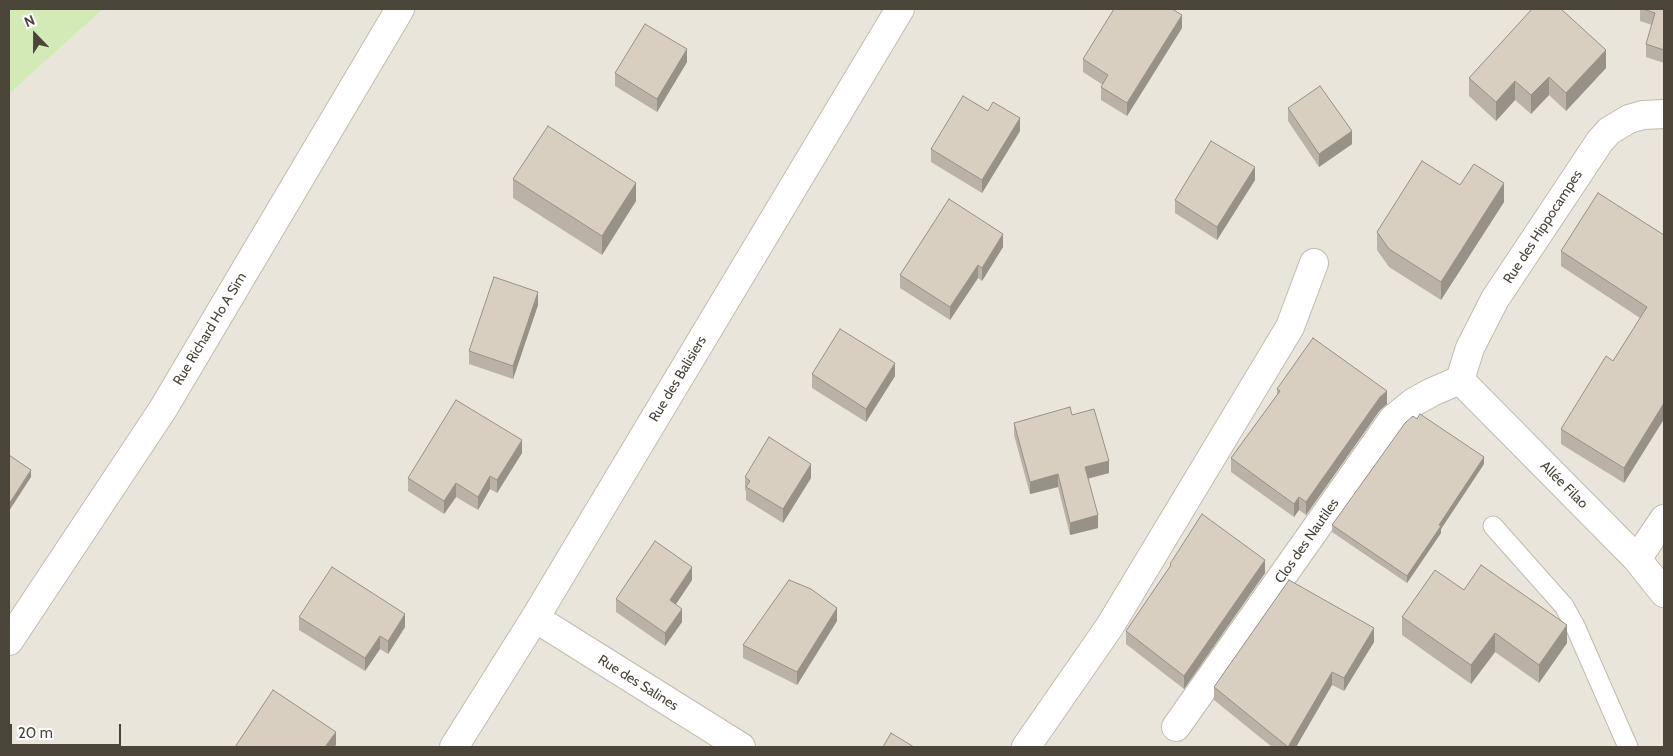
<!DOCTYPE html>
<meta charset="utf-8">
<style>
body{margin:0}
#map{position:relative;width:1673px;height:756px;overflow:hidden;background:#f6f3ec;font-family:Cabin,sans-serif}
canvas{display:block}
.frame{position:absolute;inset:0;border:10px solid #4b4439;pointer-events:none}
.north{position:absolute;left:10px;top:10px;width:50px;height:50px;-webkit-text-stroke:4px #fff;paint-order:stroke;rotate:338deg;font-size:14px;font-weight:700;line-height:20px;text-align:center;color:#4b4439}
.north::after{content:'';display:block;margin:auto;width:18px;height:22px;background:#4b4439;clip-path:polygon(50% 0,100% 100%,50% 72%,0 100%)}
.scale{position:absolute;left:10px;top:724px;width:111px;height:22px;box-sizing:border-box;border:2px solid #4b4439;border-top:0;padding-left:6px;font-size:15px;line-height:18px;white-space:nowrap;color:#4b4439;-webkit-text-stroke:4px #fff;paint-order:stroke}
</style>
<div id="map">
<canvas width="1673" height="756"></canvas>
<div class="frame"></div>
<div class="north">N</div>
<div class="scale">20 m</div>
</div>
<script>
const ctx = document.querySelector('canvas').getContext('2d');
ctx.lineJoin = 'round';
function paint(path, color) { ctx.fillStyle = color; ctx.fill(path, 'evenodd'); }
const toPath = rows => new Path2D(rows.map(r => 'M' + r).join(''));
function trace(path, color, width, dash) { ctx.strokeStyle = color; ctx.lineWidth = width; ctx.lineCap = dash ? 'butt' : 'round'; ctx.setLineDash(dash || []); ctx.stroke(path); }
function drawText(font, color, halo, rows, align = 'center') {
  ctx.font = font + ' Cabin,sans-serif'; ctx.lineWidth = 4; ctx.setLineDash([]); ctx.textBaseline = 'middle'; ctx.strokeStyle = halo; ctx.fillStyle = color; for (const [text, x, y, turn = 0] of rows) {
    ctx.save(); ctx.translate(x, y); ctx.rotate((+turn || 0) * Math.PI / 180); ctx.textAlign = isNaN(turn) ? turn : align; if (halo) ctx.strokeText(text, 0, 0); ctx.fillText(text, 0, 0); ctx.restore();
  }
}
const residential = toPath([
 [103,9,1664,9,1664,747,9,747,9,94]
]);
const green = toPath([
 [9,9,103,9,9,94]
]);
const lane = toPath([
 [1493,526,1564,606,1575,626,1628,747]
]);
const street = toPath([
 [1460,380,1470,348,1495,299,1600,141,1609,131,1629,119,1643,115,1664,114],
 [1460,380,1637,559,1664,593],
 [1637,559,1664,519],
 [535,618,741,747],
 [9,641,163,409,400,9],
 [1176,727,1393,419,1414,402,1432,392,1460,380],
 [454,747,535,618,900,9],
 [1026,747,1110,626,1290,327,1314,263]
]);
const wall = toPath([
 [1640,9,1664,9,1664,63,1646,57,1646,44,1652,25,1640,21],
 [1182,28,1127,116,1101,100,1101,87,1103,85,1083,72,1083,59],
 [687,62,657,112,615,86,615,73],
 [1606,68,1566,111,1549,95,1531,114,1515,100,1496,121,1469,96,1469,78],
 [1288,108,1352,144,1319,167,1288,121],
 [1020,131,982,193,931,162,931,149],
 [513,179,636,201,602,255,513,198],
 [1255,180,1217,240,1175,213,1175,200],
 [1504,202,1441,300,1389,267,1377,250,1377,232],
 [1664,235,1664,419,1624,483,1561,444,1561,429,1613,361,1640,318,1561,266,1561,251],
 [1003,247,982,281,978,278,950,320,900,288,900,275],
 [538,305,513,379,469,364,469,351],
 [812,374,895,376,866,422,812,388],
 [1277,389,1387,404,1380,410,1306,515,1299,510,1294,517,1231,472,1231,458,1277,395],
 [1014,423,1109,473,1088,479,1098,528,1070,535,1058,487,1030,494,1014,435],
 [522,453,497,493,490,489,478,510,456,497,444,514,408,491,408,478],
 [1484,464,1441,529,1441,533,1407,583,1332,532,1332,525],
 [745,477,811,478,783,523,746,500,746,491,745,490],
 [1170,564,1265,573,1184,689,1126,644,1126,631,1170,567],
 [692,580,676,604,682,622,665,646,616,612,616,599],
 [1464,590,1567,643,1539,683,1495,652,1471,684,1402,635,1402,617],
 [299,617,405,627,388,654,380,649,365,671,299,630],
 [837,621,797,685,743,658,743,645],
 [1374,642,1344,691,1332,685,1296,747,1272,747,1214,700,1214,687]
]);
const shadedWall = toPath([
 [1182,15,1182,28,1127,116,1127,103],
 [687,49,687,62,657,112,657,99],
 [1606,50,1606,68,1566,111,1566,93],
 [1549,77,1549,95,1531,114,1531,95],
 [1515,81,1515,100,1496,121,1496,102],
 [1020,118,1020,131,982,193,982,180],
 [1352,131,1352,144,1319,167,1319,154],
 [1255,167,1255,180,1217,240,1217,227],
 [636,183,636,201,602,255,602,236],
 [1504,183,1504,202,1441,300,1441,282],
 [1003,234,1003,247,982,281,982,268],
 [978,265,978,278,950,320,950,307],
 [538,292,538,305,513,379,513,366],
 [895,363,895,376,866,422,866,409],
 [1387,391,1387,404,1380,410,1306,515,1306,502,1380,397],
 [1664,403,1664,419,1624,483,1624,468],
 [522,440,522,453,497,493,497,480],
 [1484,457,1484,464,1441,529,1441,533,1407,583,1407,576,1439,525],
 [1109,461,1109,473,1085,479,1085,467],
 [811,464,811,478,783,523,783,509],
 [31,470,31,477,9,511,9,504],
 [1058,474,1058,487,1030,494,1030,482],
 [490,476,490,489,478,510,478,497],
 [456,483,456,497,444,514,444,501],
 [1299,497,1299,510,1294,517,1294,504],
 [1098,515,1098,528,1070,535,1070,523],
 [1265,560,1265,573,1184,689,1184,676],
 [692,567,692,580,670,613,670,600],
 [837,608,837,621,797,685,797,672],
 [682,609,682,622,665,646,665,633],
 [405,614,405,627,388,654,388,641],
 [1567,625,1567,643,1539,683,1539,665],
 [1374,628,1374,642,1344,691,1344,678],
 [1495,633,1495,652,1471,684,1471,665],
 [380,636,380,649,365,671,365,658],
 [1332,672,1332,685,1296,747,1288,747],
 [336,732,336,745,334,747,325,747]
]);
const building = toPath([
 [1114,9,1172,9,1182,15,1127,103,1101,87,1108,75,1083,59,1114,9],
 [1532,9,1561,9,1606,50,1566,93,1549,77,1531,95,1515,81,1496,102,1469,78,1532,9],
 [1643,9,1664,9,1664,50,1646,44,1655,13,1643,9],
 [645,24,687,49,657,99,615,73,645,24],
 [1320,86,1352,131,1319,154,1288,108,1320,86],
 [963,96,988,111,993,102,1020,118,982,180,931,149,963,96],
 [548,126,636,183,602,236,513,179,548,126],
 [1211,141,1255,167,1217,227,1175,200,1211,141],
 [1422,161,1460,185,1474,164,1504,183,1441,282,1389,249,1377,232,1422,161],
 [1598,193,1664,235,1664,403,1624,468,1561,429,1606,356,1613,361,1647,307,1561,251,1598,193],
 [949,199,1003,234,982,268,978,265,950,307,900,275,949,199],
 [494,277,538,292,513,366,469,351,494,277],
 [840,329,895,363,866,409,812,374,840,329],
 [1313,338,1387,391,1380,397,1306,502,1299,497,1294,504,1231,458,1280,391,1277,389,1313,338],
 [456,400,522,440,497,480,490,476,478,497,456,483,444,501,408,478,456,400],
 [1070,407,1072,415,1094,409,1109,461,1085,467,1098,515,1070,523,1058,474,1030,482,1014,423,1070,407],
 [1420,414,1484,457,1439,525,1441,526,1407,576,1332,525,1405,423,1413,416,1417,419,1420,414],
 [769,437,811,464,783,509,746,487,750,481,745,477,769,437],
 [9,455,31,470,9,504,9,455],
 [1202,514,1265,560,1184,676,1126,631,1171,565,1170,564,1202,514],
 [655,541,692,567,670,600,682,609,665,633,616,599,655,541],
 [1481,565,1567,625,1539,665,1495,633,1471,665,1402,617,1435,570,1464,590,1481,565],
 [332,567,405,614,388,641,380,636,365,658,299,617,332,567],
 [789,580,811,589,837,608,797,672,743,645,789,580],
 [1289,580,1374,628,1344,678,1332,672,1288,747,1214,687,1289,580],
 [273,690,336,732,325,747,235,747,273,690],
 [891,733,914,747,883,747,891,733]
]);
const streetNames = [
 ["Rue des Hippocampes",1543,227,-57],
 ["Rue Richard Ho A Sim",210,329,-59],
 ["Rue des Balisiers",678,379,-59],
 ["Allée Filao",1564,485,45],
 ["Clos des Nautiles",1307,541,-55],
 ["Rue des Salines",638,683,32]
];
paint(residential, '#eae5da');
paint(green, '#d2eab5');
trace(lane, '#c2bbae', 21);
trace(street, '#c2bbae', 30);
trace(lane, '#fff', 19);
trace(street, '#fff', 28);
paint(wall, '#bab2a6');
paint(shadedWall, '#979187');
paint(building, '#d8cfc1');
trace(building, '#979187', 1);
drawText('14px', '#4b4439', '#fff', streetNames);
</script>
